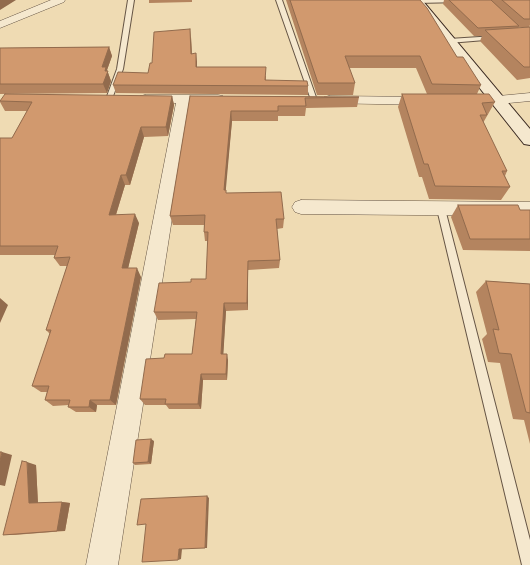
<!DOCTYPE html>
<style>
body{margin:0}
canvas{display:block;background:#efdbb3}
</style>
<canvas width="530" height="565"></canvas>
<script>
const ctx = document.querySelector('canvas').getContext('2d');
ctx.lineJoin = 'round';
const toPath = rows => new Path2D(rows.map(r => 'M' + r).join(''));
function trace(path, color, width, dash) { ctx.strokeStyle = color; ctx.lineWidth = width; ctx.lineCap = dash ? 'butt' : 'round'; ctx.setLineDash(dash || []); ctx.stroke(path); }
function paint(path, color) { ctx.fillStyle = color; ctx.fill(path, 'evenodd'); }
const lane = toPath([
 [128,0,134,0,123,69,112,99,109,101,106,99,117,69,128,0],
 [276,0,282,0,317,100,316,101,311,100,276,0],
 [418,0,466,0,463,2,416,3,416,1,418,0],
 [495,36,497,37,497,39,449,43,446,41,449,39,495,36],
 [441,206,445,209,530,540,530,565,522,565,437,209,441,206]
]);
const street = toPath([
 [51,0,65,0,64,2,0,28,0,21,51,0],
 [530,93,530,101,477,106,472,105,470,102,472,99,477,98,530,93],
 [145,95,218,95,223,96,225,99,223,102,218,103,190,103,118,565,86,565,176,103,140,102,138,99,140,96,145,95],
 [329,96,428,97,433,98,435,101,433,104,428,105,324,103,322,100,324,97,329,96],
 [301,200,530,202,530,216,301,214,295,212,292,207,295,202,301,200]
]);
const secondary = toPath([
 [410,0,422,0,530,129,530,145,524,144,410,0]
]);
const wall = toPath([
 [149,0,192,0,192,2,149,3],
 [286,0,420,0,457,57,481,85,477,94,495,102,483,123,507,171,505,176,510,187,501,200,429,199,422,177,419,177,398,107,402,94,427,94,416,68,349,68,355,83,353,95,317,95],
 [444,0,530,0,530,25,529,27,519,27,518,28,530,27,530,78,517,80,480,41,482,36,474,36,443,4],
 [191,37,192,54,197,62,197,67,266,76,266,80,308,86,308,95,116,93,113,85,148,73,152,63],
 [109,47,112,56,107,70,111,81,107,93,0,94,0,48],
 [172,96,174,105,168,136,144,137,130,185,125,185,116,215,139,223,128,268,141,277,116,405,97,405,96,412,76,412,68,407,69,405,53,406,45,400,47,392,41,392,32,386,50,334,46,330,67,266,60,266,54,258,55,255,0,255,0,138,12,138,27,111,5,111,0,102,0,100],
 [190,96,359,97,357,107,306,108,305,116,278,116,278,121,232,121,225,190,226,190,226,193,284,219,283,228,277,229,280,260,279,268,248,270,248,310,226,311,223,354,228,360,227,380,203,380,201,409,169,409,166,405,145,405,140,399,164,358,192,354,196,319,158,320,154,312,191,282,206,279,208,241,205,241,204,232,204,225,173,225,170,216],
 [458,205,520,210,530,210,530,251,463,250,451,217],
 [486,281,530,284,530,444,524,420,513,419,500,363,488,362,482,339,487,334,476,292],
 [154,441,151,464,135,465,133,463],
 [36,465,38,503,62,502,70,503,65,531,14,535,3,535]
]);
const shadedWall = toPath([
 [0,0,16,0,0,10],
 [190,29,191,37,192,62,191,54],
 [109,47,112,56,107,70,111,81,107,93,103,84,102,67],
 [196,53,197,62,197,75,196,67],
 [172,96,174,105,168,136,166,127],
 [231,111,232,121,225,199,224,190],
 [141,127,144,137,130,185,126,175],
 [121,175,125,185,113,224,109,215],
 [135,214,139,223,126,277,122,268],
 [248,261,248,310,247,303],
 [137,268,141,277,116,405,110,400],
 [0,298,8,305,0,323],
 [224,303,226,311,223,360,221,354],
 [227,354,228,360,227,380,226,374],
 [201,374,203,380,201,409,198,404],
 [90,400,97,405,96,412,89,407],
 [151,439,154,441,151,464,148,462],
 [2,452,12,455,5,486,0,485,0,461],
 [27,462,36,465,38,505,29,503],
 [207,496,209,498,207,548,205,548],
 [62,502,70,503,65,531,57,531],
 [179,549,182,549,181,559,178,560]
]);
const building = toPath([
 [290,0,420,0,427,8,457,57,463,57,481,85,432,84,420,56,345,56,355,83,318,83,290,0],
 [449,0,491,0,519,26,478,28,449,0],
 [502,0,530,0,530,19,524,19,502,0],
 [530,27,530,67,524,67,485,30,530,27],
 [190,29,191,54,196,53,196,67,266,67,265,80,307,81,308,86,113,85,118,72,148,73,150,63,152,63,154,32,190,29],
 [109,47,102,67,106,67,105,71,108,71,103,84,0,84,0,48,109,47],
 [5,94,172,96,166,127,141,127,126,175,121,175,109,215,135,214,122,268,137,268,110,400,90,400,89,407,68,407,70,400,45,400,49,386,32,386,51,330,46,330,70,257,54,258,58,246,0,246,0,138,12,138,32,102,0,101,5,94],
 [402,94,489,94,495,102,482,103,487,115,480,115,507,171,502,171,510,187,435,186,428,164,424,164,402,94],
 [190,96,359,97,305,98,306,106,278,106,278,111,231,111,224,190,226,190,226,193,281,192,284,219,276,219,280,260,248,261,247,303,224,303,221,354,227,354,226,374,201,374,198,404,165,404,166,399,140,399,146,359,164,358,165,354,192,354,197,312,154,312,159,283,191,282,191,279,206,279,208,232,204,232,205,215,170,216,190,96],
 [458,205,518,205,520,210,530,210,530,239,470,239,458,205],
 [486,281,530,284,530,413,526,412,511,354,499,353,493,329,499,330,486,281],
 [151,439,148,462,133,463,136,440,151,439],
 [0,452,2,452,0,461,0,452],
 [22,461,27,462,29,503,62,502,57,531,3,535,22,461],
 [207,496,205,548,179,549,178,560,142,562,146,524,137,525,141,499,207,496]
]);
trace(lane, '#665545', 2);
trace(street, '#665545', 1);
trace(secondary, '#392820', 2);
paint(lane, '#f5e8ce');
paint(street, '#f5e8ce');
paint(secondary, '#f5e8ce');
paint(wall, '#b4845f');
paint(shadedWall, '#926b4d');
paint(building, '#d1996e');
trace(building, '#926b4d', 1);
</script>
